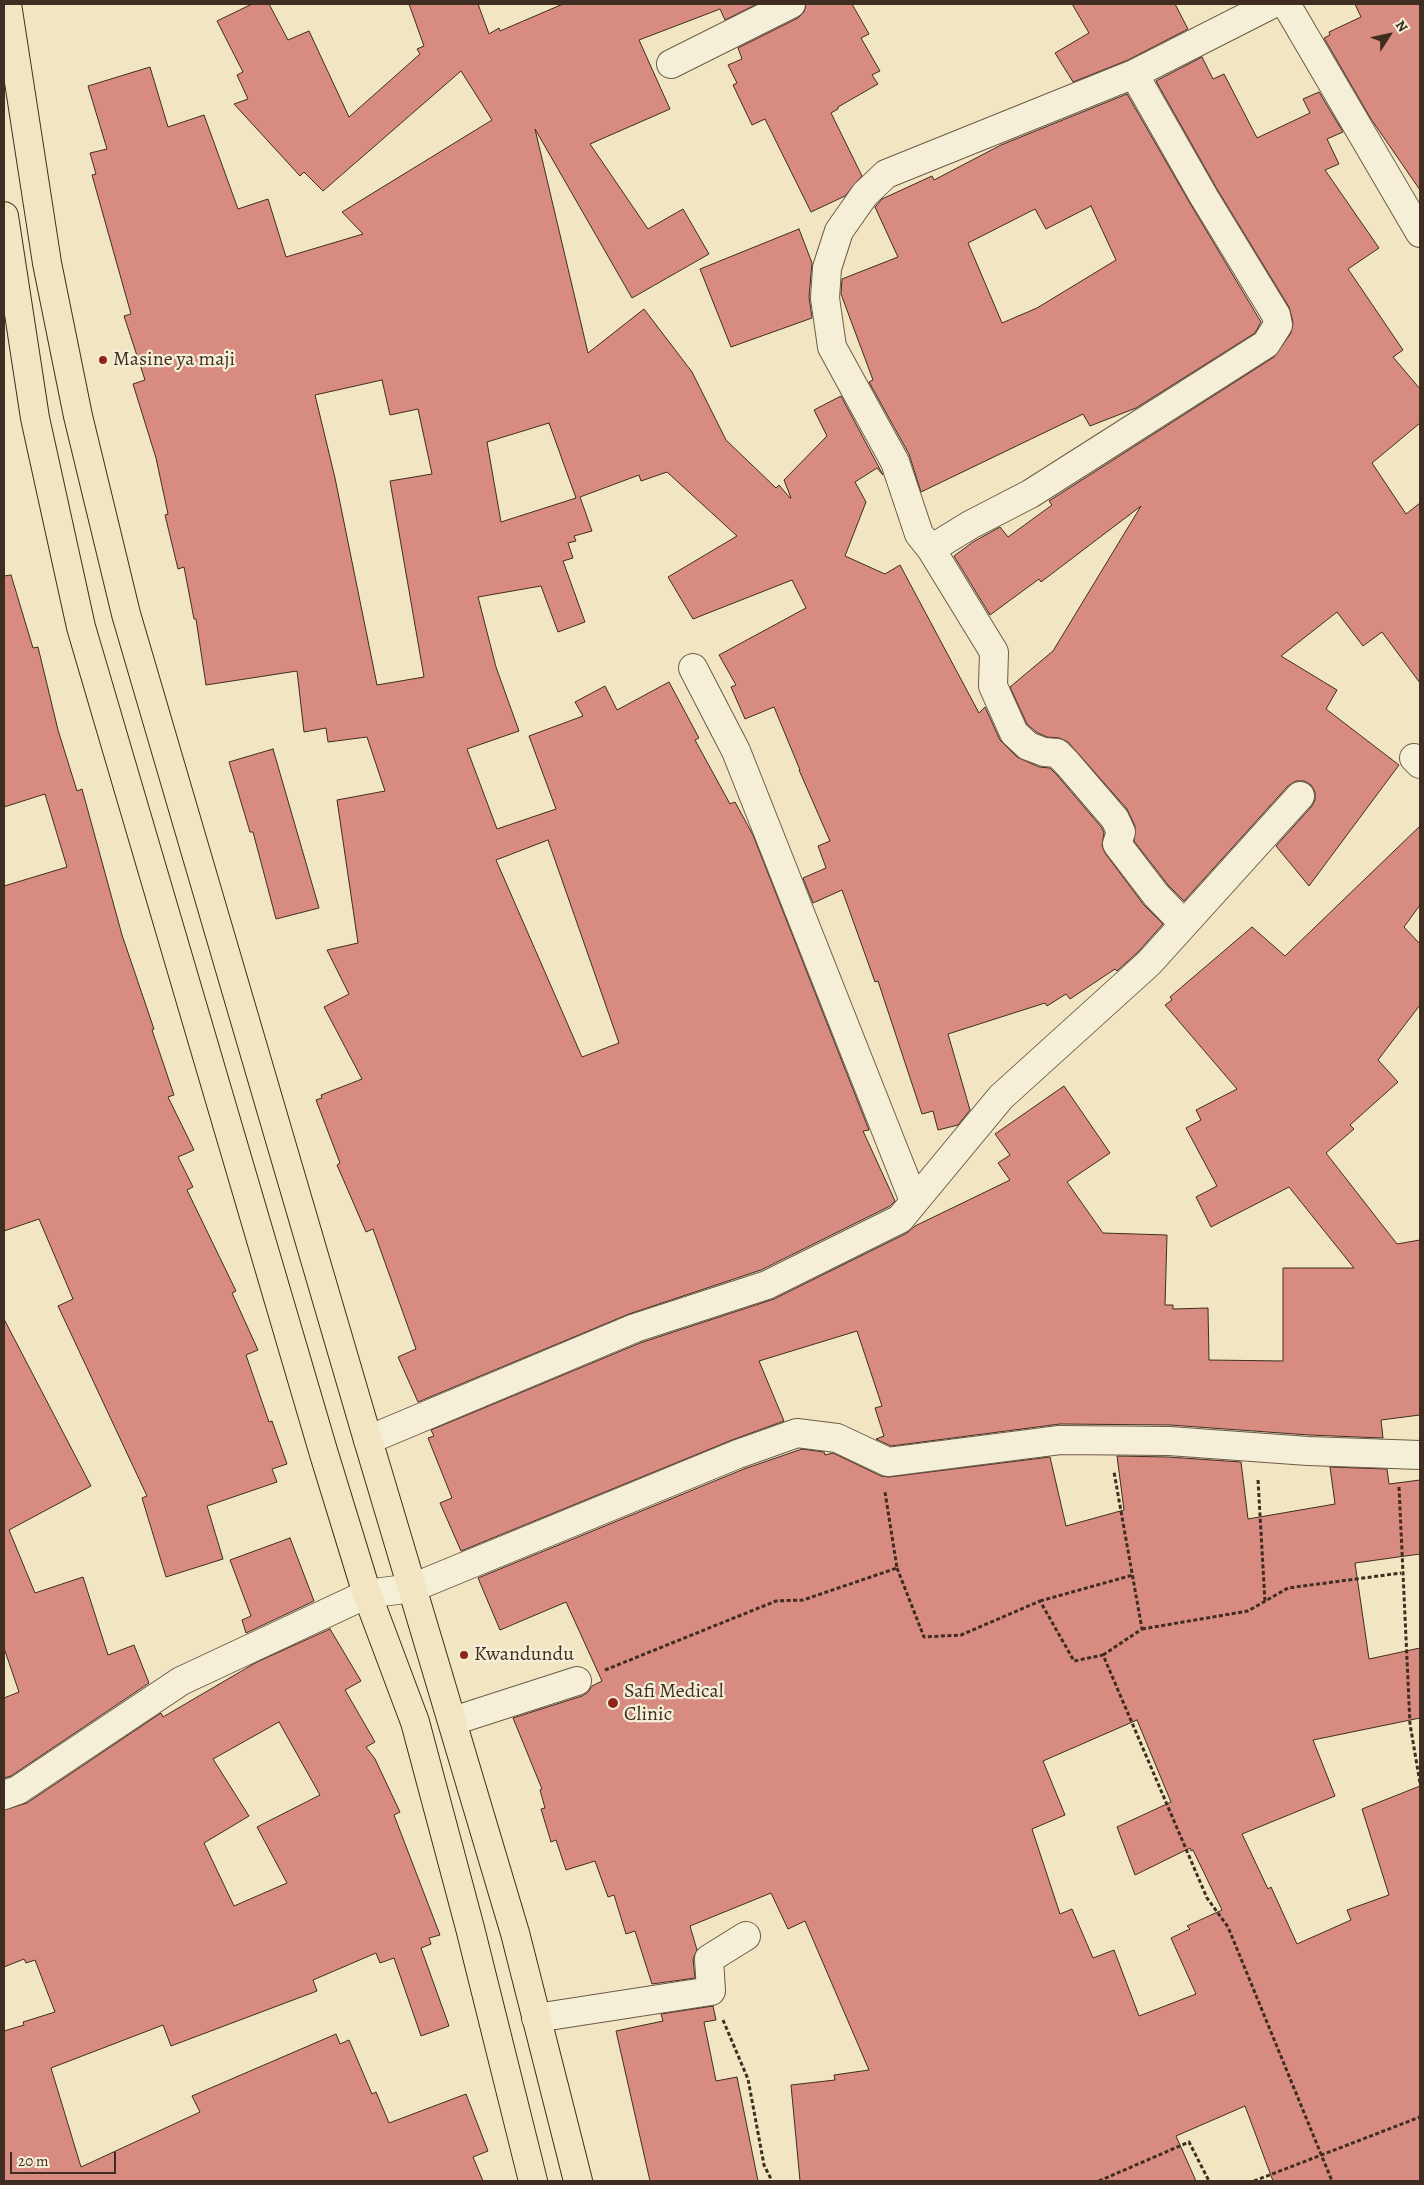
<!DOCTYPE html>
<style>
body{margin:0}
#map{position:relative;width:1424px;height:2185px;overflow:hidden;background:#f1e6c1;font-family:Alegreya,serif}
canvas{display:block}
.frame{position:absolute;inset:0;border:5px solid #402d21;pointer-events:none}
.north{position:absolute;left:1364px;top:10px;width:50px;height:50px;-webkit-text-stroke:4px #f6efd7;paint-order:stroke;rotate:55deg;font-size:14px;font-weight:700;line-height:20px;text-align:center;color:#402d21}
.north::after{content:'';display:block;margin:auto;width:18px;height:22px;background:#402d21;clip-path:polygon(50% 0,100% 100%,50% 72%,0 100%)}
.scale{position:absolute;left:10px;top:2152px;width:106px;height:22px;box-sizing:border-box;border:2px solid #402d21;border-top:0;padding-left:6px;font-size:15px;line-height:18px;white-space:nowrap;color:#402d21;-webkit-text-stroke:4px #f6efd7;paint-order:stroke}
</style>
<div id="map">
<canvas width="1424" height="2185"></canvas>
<div class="frame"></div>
<div class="north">N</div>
<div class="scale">20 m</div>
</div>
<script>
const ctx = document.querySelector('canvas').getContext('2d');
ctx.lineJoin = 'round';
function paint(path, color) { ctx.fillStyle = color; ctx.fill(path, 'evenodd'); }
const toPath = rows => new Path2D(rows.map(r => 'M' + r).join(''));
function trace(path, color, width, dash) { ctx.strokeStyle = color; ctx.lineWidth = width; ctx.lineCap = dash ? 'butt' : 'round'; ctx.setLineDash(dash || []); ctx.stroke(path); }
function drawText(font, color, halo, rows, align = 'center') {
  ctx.font = font + ' Alegreya,serif'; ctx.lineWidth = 4.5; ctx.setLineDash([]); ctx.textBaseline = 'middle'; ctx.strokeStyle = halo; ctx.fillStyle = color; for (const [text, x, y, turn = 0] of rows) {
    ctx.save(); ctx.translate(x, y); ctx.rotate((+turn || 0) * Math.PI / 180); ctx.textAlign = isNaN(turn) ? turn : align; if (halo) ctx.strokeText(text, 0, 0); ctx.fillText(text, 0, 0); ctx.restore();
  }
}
const building = toPath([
 [252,4,269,4,288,40,309,31,349,117,420,54,417,49,424,46,409,4,478,4,489,34,499,28,500,31,563,4,757,4,725,20,720,9,639,40,670,109,590,144,648,229,683,209,709,254,632,298,535,129,588,353,644,309,692,372,726,440,776,488,779,485,790,498,791,498,784,480,827,436,814,410,841,396,883,475,877,468,855,482,866,502,845,556,885,574,900,565,979,713,985,707,1000,740,1017,757,1039,767,1050,768,1056,774,1102,828,1104,833,1102,846,1105,853,1144,905,1163,924,1138,952,1117,971,1115,969,1070,999,1066,994,1047,1006,1045,1003,948,1034,970,1110,958,1125,938,1130,933,1111,922,1114,878,981,875,982,842,890,813,903,803,878,826,868,818,846,830,841,799,770,800,770,774,707,745,719,731,687,736,685,719,655,806,608,792,580,693,619,668,577,737,536,667,472,641,481,639,475,580,497,592,531,574,536,576,541,568,543,573,558,563,561,585,622,558,632,541,586,478,597,496,667,519,731,467,749,497,829,556,809,529,736,583,716,575,702,605,686,617,710,669,682,699,738,695,740,730,804,735,802,753,835,869,1130,863,1131,895,1201,890,1206,761,1270,629,1314,418,1402,398,1357,416,1349,373,1229,366,1232,337,1165,340,1163,316,1100,322,1098,321,1095,362,1079,324,1007,349,994,327,950,358,943,337,800,385,791,367,737,328,742,326,728,304,732,297,671,206,685,196,619,194,619,184,567,178,569,165,515,168,514,156,458,133,384,145,380,124,316,131,314,92,175,96,174,90,153,107,149,88,86,150,67,168,127,204,115,238,209,268,199,286,257,363,234,342,212,492,120,461,71,323,191,304,172,300,176,234,104,248,99,237,75,243,72,217,21,252,4],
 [382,380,390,415,418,409,432,474,390,481,424,677,377,685,335,478,315,395,382,380],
 [549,423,576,498,501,522,487,442,549,423],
 [548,840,619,1043,582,1057,496,860,548,840],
 [806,4,852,4,869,34,861,38,880,71,872,75,878,84,838,107,838,109,831,113,862,176,845,196,811,212,765,119,752,125,733,85,737,83,728,65,742,59,738,48,798,18,804,12,806,4],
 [1072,4,1175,4,1188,29,1128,60,1073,82,1055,53,1089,33,1072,4],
 [1355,4,1420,4,1420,190,1371,119,1324,38,1330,35,1329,32,1361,17,1355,4],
 [1202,57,1213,79,1224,74,1257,138,1310,113,1303,99,1319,92,1343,132,1327,139,1339,164,1325,170,1379,248,1348,269,1403,350,1393,357,1420,389,1420,423,1372,463,1406,514,1420,503,1420,683,1382,632,1363,646,1337,612,1281,656,1337,690,1326,709,1399,765,1309,886,1276,846,1312,806,1315,800,1315,792,1311,785,1304,781,1296,781,1288,786,1184,901,1168,885,1134,841,1135,826,1127,809,1068,742,1059,738,1047,737,1036,732,1027,724,1010,687,1053,651,1141,506,1041,582,1039,579,990,615,954,556,973,542,1000,527,1008,537,1052,505,1049,501,1274,357,1291,333,1293,322,1289,307,1217,189,1156,81,1202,57],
 [1127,94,1191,205,1261,322,1255,333,1136,408,1090,426,1083,414,921,492,909,454,869,382,873,380,841,294,842,279,898,257,875,207,882,199,932,176,934,180,1001,145,1127,94],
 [1091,206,1116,260,1037,308,1002,323,968,243,1035,209,1046,229,1091,206],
 [799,229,812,263,809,297,812,318,731,347,700,269,799,229],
 [11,575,33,648,38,647,58,730,77,791,82,789,122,935,154,1029,152,1030,174,1095,168,1097,194,1150,178,1157,193,1187,187,1190,236,1291,232,1293,258,1350,246,1355,269,1422,272,1421,287,1464,272,1469,277,1482,207,1506,223,1559,166,1577,142,1498,147,1496,58,1306,73,1299,39,1219,4,1231,4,886,67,867,45,794,4,807,4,576,11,575],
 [273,749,319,908,276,919,253,832,250,832,229,762,273,749],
 [1420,826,1420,905,1404,927,1420,944,1420,1005,1378,1060,1398,1082,1350,1125,1354,1129,1326,1153,1397,1244,1420,1240,1420,1415,1381,1420,1383,1438,1309,1435,1170,1425,1060,1424,891,1446,876,1439,884,1436,875,1408,882,1406,857,1331,759,1361,784,1421,732,1440,461,1551,440,1503,452,1498,428,1438,434,1436,431,1430,640,1343,774,1299,907,1233,915,1226,1010,1180,998,1163,1010,1155,995,1134,1064,1086,1110,1153,1067,1182,1103,1233,1167,1235,1165,1305,1173,1305,1173,1309,1208,1308,1209,1360,1283,1361,1283,1268,1354,1268,1289,1187,1211,1227,1196,1197,1217,1186,1186,1128,1201,1120,1196,1110,1237,1089,1165,1005,1172,1000,1170,997,1252,927,1285,956,1420,826],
 [4,1319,91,1486,9,1530,35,1593,83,1577,108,1655,134,1645,149,1683,11,1776,4,1778,4,1698,19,1692,4,1648,4,1319],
 [802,1449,824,1452,825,1455,833,1453,881,1476,889,1477,1050,1457,1066,1526,1124,1510,1117,1456,1168,1457,1241,1462,1248,1519,1335,1504,1330,1467,1387,1469,1389,1484,1420,1480,1420,1554,1355,1563,1369,1659,1420,1648,1420,1718,1313,1740,1335,1796,1242,1834,1268,1889,1271,1887,1297,1944,1351,1920,1347,1910,1389,1895,1362,1809,1420,1786,1420,2181,1273,2181,1245,2106,1176,2136,1196,2181,800,2181,791,2085,835,2080,834,2075,869,2070,805,1921,788,1929,771,1893,690,1926,697,1950,693,1959,695,1978,652,1984,635,1931,626,1934,614,1895,608,1897,595,1861,566,1870,556,1840,551,1842,541,1809,545,1808,540,1790,542,1789,513,1718,582,1696,588,1692,592,1686,602,1681,566,1602,500,1630,478,1578,744,1469,802,1449],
 [1137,1720,1171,1802,1117,1827,1135,1875,1190,1848,1191,1851,1193,1850,1222,1910,1187,1926,1190,1929,1171,1938,1196,1994,1139,2016,1114,1950,1093,1958,1072,1909,1060,1914,1032,1829,1065,1815,1043,1761,1137,1720],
 [290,1538,314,1601,246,1633,242,1620,251,1616,230,1560,290,1538],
 [330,1629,361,1681,345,1690,375,1742,366,1747,375,1759,400,1812,394,1815,440,1935,429,1938,431,1944,421,1948,449,2026,421,2036,394,1958,380,1963,376,1953,313,1980,317,1991,171,2046,163,2025,51,2068,81,2167,200,2112,192,2096,336,2034,340,2044,349,2040,372,2094,376,2092,389,2123,466,2094,488,2151,473,2157,483,2181,4,2181,4,2031,24,2025,23,2022,55,2012,35,1960,26,1963,24,1959,4,1967,4,1810,27,1803,161,1713,163,1717,257,1662,330,1629],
 [279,1722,320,1795,257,1827,287,1883,234,1906,204,1843,249,1816,213,1759,279,1722],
 [713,2006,716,2020,704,2022,716,2081,737,2077,758,2181,650,2181,616,2031,663,2021,661,2014,713,2006]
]);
const path = toPath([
 [1258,1480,1265,1602],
 [1399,1487,1410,1724,1420,1783],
 [897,1568,924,1637,961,1635,1040,1601,1074,1661,1103,1655,1207,1898,1228,1927,1332,2181],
 [1040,1601,1133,1575],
 [1142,1629,1248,1611,1288,1588,1401,1573],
 [1103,1655,1142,1629,1114,1472],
 [605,1670,776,1601,803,1600,897,1568,885,1492],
 [723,2020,748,2079,764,2165,772,2181],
 [1099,2181,1189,2142,1209,2181],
 [1254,2181,1420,2117]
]);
const street = toPath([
 [1286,4,1420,233],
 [671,64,791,4],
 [931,549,970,525,1030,494,1266,344,1278,325,1276,315,1204,197,1134,74],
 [693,668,736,751,914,1201],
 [1414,758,1420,764],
 [1184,924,1156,895,1117,844,1121,832,1115,819,1067,763,1057,753,1044,752,1028,746,1014,733,993,686,994,652,931,549,919,534,895,462,832,347,825,298,827,268,839,231,865,194,886,174,1134,74,1272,4],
 [368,1440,635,1328,767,1285,900,1219,1001,1097,1149,963,1300,796],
 [453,1721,577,1681],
 [4,1795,18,1790,181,1681,367,1594,412,1588,738,1454,797,1433,837,1438,888,1462,1060,1440,1169,1441,1308,1451,1420,1455],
 [536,2018,711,1991,709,1959,746,1936]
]);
const primary = toPath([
 [7,4,47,263,78,416,126,614,368,1440,515,1933,578,2181],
 [4,216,35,418,81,627,324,1454,367,1594,415,1722,470,1928,533,2181]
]);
const markers = [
 [103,360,5,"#8f2418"],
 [464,1655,5,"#8f2418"],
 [613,1703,6,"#8f2418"]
];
const poiNames = [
 ["Masine ya maji",113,360],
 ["Kwandundu",474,1655],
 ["Safi Medical",624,1692],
 ["Clinic",624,1715]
];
paint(building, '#d78b81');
trace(building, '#402d21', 1);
trace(street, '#6c5b49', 30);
trace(primary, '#402d21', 30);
trace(path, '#402d21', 3, [4, 2.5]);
trace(street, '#f6efd7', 28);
trace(primary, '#f1e6c1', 28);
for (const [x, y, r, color] of markers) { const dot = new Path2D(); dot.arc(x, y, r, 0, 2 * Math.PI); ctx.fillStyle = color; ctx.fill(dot); trace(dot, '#f6efd7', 2); }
drawText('20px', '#402d21', '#f6efd7', poiNames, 'left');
</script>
